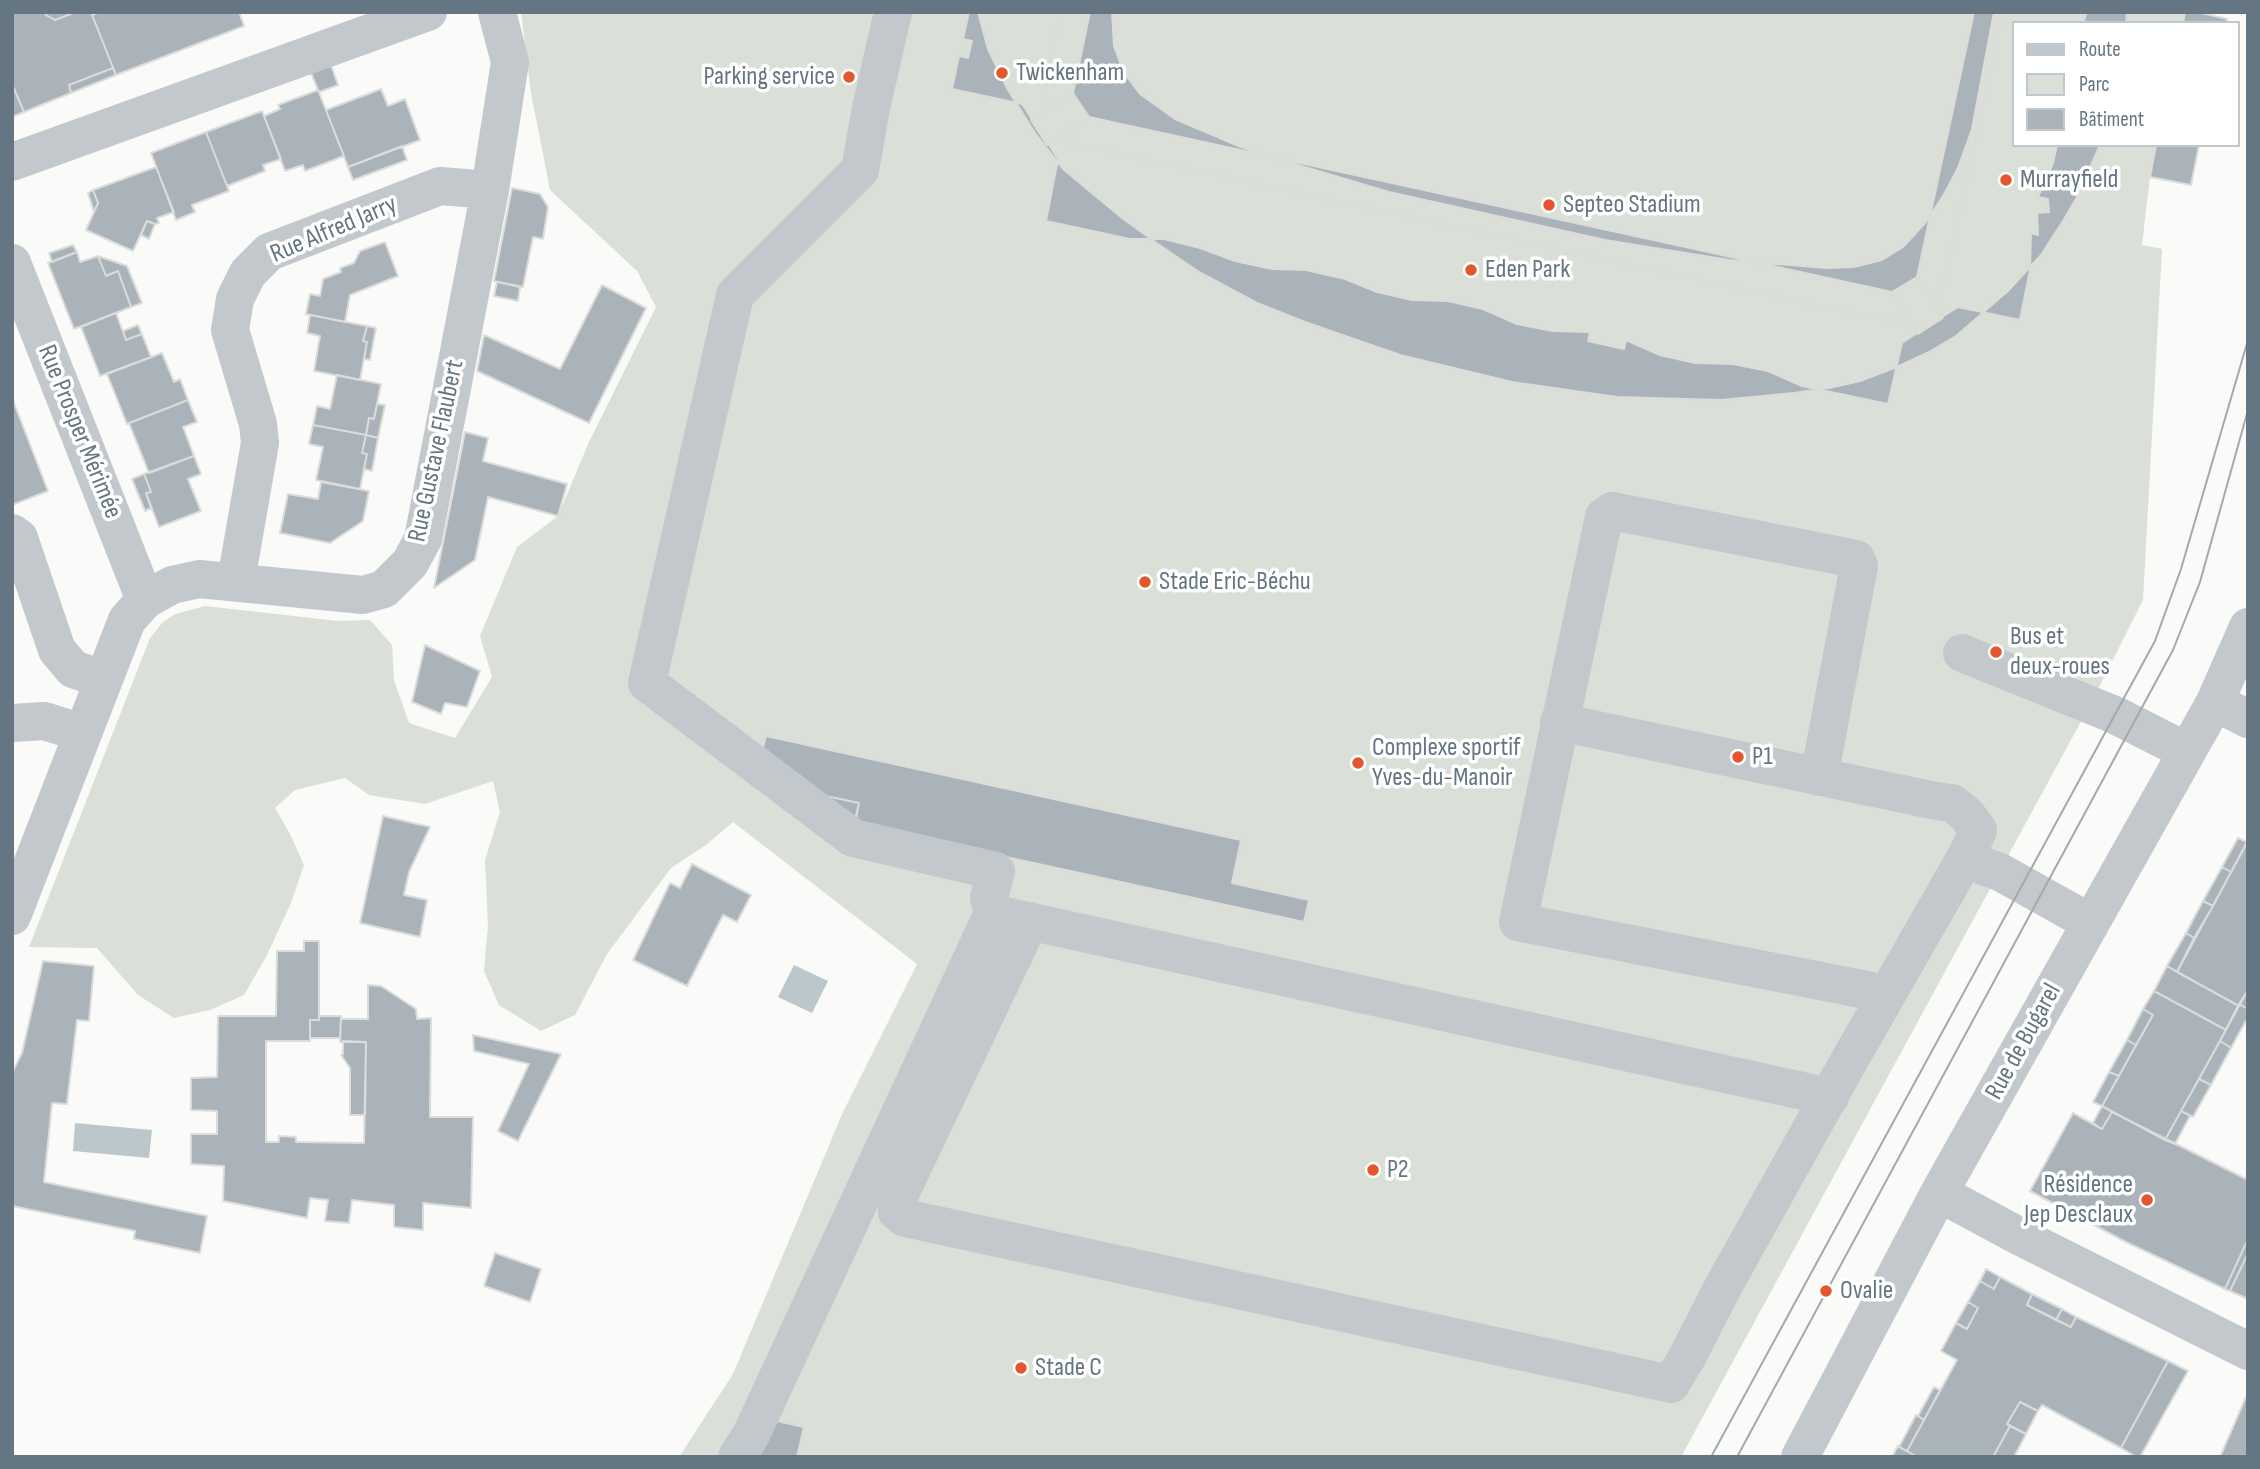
<!DOCTYPE html>
<meta charset="utf-8">
<style>
body{margin:0}
#map{position:relative;width:2260px;height:1469px;overflow:hidden;background:#fafaf8;font-family:"Sofia Sans Condensed",sans-serif}
canvas{display:block}
.frame{position:absolute;inset:0;border:14px solid #657683;pointer-events:none}
.legend{position:absolute;left:2012px;top:21px;width:228px;height:126px;box-sizing:border-box;background:#fff;border:2px solid #c1c8cd;margin:0;padding:9px 12px;list-style:none;font-size:21px;color:#657683}
.legend li{display:flex;align-items:center;gap:14px;height:35px}
.legend b{width:35px;border:2px solid #c1c8cd}
</style>
<div id="map">
<canvas width="2260" height="1469"></canvas>
<div class="frame"></div>
<ul class="legend">
<li><b style="height:9px;background:#c3c8cc"></b>Route</li>
<li><b style="height:19px;background:#dadfd7"></b>Parc</li>
<li><b style="height:19px;background:#aab3b9"></b>Bâtiment</li>
</ul>
</div>
<script>
const ctx = document.querySelector('canvas').getContext('2d');
ctx.lineJoin = 'round';
function paint(path, color) { ctx.fillStyle = color; ctx.fill(path, 'evenodd'); }
const toPath = rows => new Path2D(rows.map(r => 'M' + r).join(''));
function trace(path, color, width, dash) { ctx.strokeStyle = color; ctx.lineWidth = width; ctx.lineCap = dash ? 'butt' : 'round'; ctx.setLineDash(dash || []); ctx.stroke(path); }
function drawText(font, color, halo, rows, align = 'center') {
  ctx.font = font + ' "Sofia Sans Condensed",sans-serif'; ctx.lineWidth = 7; ctx.setLineDash([]); ctx.textBaseline = 'middle'; ctx.strokeStyle = halo; ctx.fillStyle = color; for (const [text, x, y, turn = 0] of rows) {
    ctx.save(); ctx.translate(x, y); ctx.rotate((+turn || 0) * Math.PI / 180); ctx.textAlign = isNaN(turn) ? turn : align; if (halo) ctx.strokeText(text, 0, 0); ctx.fillText(text, 0, 0); ctx.restore();
  }
}
const green = toPath([
 [521,12,2185,12,2183,23,2013,23,2013,145,2156,145,2150,177,2142,245,2162,249,2143,600,2090,705,1681,1457,679,1457,733,1374,843,1112,917,964,733,822,706,845,671,868,607,954,575,1015,541,1031,499,1005,484,971,488,925,485,860,500,812,493,781,425,804,369,795,345,778,295,790,275,808,290,834,304,865,291,903,267,955,244,995,210,1010,174,1018,138,995,97,948,29,947,150,638,162,623,175,614,205,606,338,621,370,620,392,645,394,680,409,723,455,738,492,677,480,636,517,547,558,516,589,442,656,307,637,271,550,190,531,93]
]);
const water = toPath([
 [794,965,828,981,812,1013,778,997],
 [75,1123,152,1130,149,1158,73,1151]
]);
const building = toPath([
 [12,12,44,12,46,15,55,20,76,12,91,12,113,68,69,85,71,93,24,112,12,84,12,12],
 [44,12,76,12,55,20,46,15,44,12],
 [99,12,239,12,244,26,116,75,92,15,99,12],
 [969,12,1061,12,1042,100,1047,110,1032,119,1022,104,952,89,959,56,968,58,972,41,963,39,969,12],
 [978,12,1112,12,1114,46,1124,73,1140,94,1175,119,1241,147,1291,163,1389,192,1605,240,1729,260,1827,268,1854,267,1882,260,1903,247,1926,222,1943,196,1958,168,1972,129,1994,12,2127,12,2126,23,2013,23,2013,145,2100,145,2077,197,2063,221,2041,255,2008,291,1956,336,1929,352,1897,367,1860,381,1829,388,1794,393,1721,400,1617,397,1512,382,1400,355,1305,322,1257,303,1199,272,1158,244,1122,218,1063,169,1035,133,1008,90,988,49,978,12],
 [1061,12,1090,12,1073,93,1047,110,1042,100,1061,12],
 [1974,12,2003,12,1941,297,1933,302,1917,277,1974,12],
 [2003,12,2087,12,2083,23,2013,23,2013,145,2057,145,2053,163,2038,197,2048,199,2049,212,2037,213,2038,235,2031,233,2030,270,2020,320,1958,307,1942,317,1933,302,1941,297,2003,12],
 [2185,12,2197,12,2227,19,2226,23,2183,23,2185,12],
 [331,65,338,85,319,92,311,73,331,65],
 [113,68,116,75,71,93,69,85,113,68],
 [12,84,24,112,12,117,12,84],
 [381,89,388,106,405,99,420,140,348,167,326,110,381,89],
 [318,90,344,156,305,171,303,165,285,171,264,116,280,109,278,105,318,90],
 [1073,93,1089,117,1047,145,1031,120,1073,93],
 [262,111,281,159,263,165,265,171,227,186,206,132,262,111],
 [1089,117,1892,292,1908,318,1898,323,1069,143,1063,134,1089,117],
 [206,132,229,191,192,205,195,212,176,220,151,153,206,132],
 [1063,134,1069,143,1898,323,1908,318,1917,333,1902,343,1888,404,1802,386,1768,371,1733,364,1695,363,1660,355,1626,340,1624,349,1588,341,1590,332,1553,331,1517,324,1483,309,1448,301,1412,300,1377,292,1345,279,1306,270,1272,269,1235,261,1200,248,1164,239,1130,239,1046,221,1058,159,1048,143,1063,134],
 [2156,145,2199,145,2191,185,2150,177,2156,145],
 [402,146,407,160,353,180,348,167,402,146],
 [156,167,174,212,157,218,159,223,155,224,147,221,133,251,86,230,98,203,93,190,156,167],
 [512,188,540,194,548,207,543,239,533,237,523,287,494,281,512,188],
 [93,190,98,203,94,212,88,193,93,190],
 [147,221,155,224,149,239,141,235,147,221],
 [385,242,398,276,350,295,345,322,306,314,310,294,320,296,323,279,341,272,340,268,354,263,360,251,385,242],
 [73,245,77,252,52,262,49,253,73,245],
 [77,252,80,262,98,256,106,276,118,271,131,307,74,329,48,263,77,252],
 [98,256,127,266,142,303,131,307,118,271,106,276,98,256],
 [1917,277,1943,318,1918,334,1892,292,1917,277],
 [497,282,520,287,518,301,494,296,497,282],
 [602,285,646,308,589,423,477,371,484,335,560,369,602,285],
 [116,313,126,340,142,334,151,357,100,376,81,327,116,313],
 [310,315,367,326,363,341,367,342,360,380,314,371,320,336,307,333,310,315],
 [138,325,142,334,126,340,123,331,138,325],
 [367,326,376,328,370,360,364,359,367,342,363,341,367,326],
 [162,353,174,382,180,379,188,400,127,424,107,374,162,353],
 [337,375,381,384,374,419,369,418,366,435,313,425,317,406,330,409,337,375],
 [12,398,48,491,12,505,12,398],
 [188,400,197,422,183,427,194,456,149,473,129,423,188,400],
 [377,404,385,405,378,438,366,435,369,418,374,419,377,404],
 [313,425,366,435,362,453,367,454,360,489,316,480,323,447,309,444,313,425],
 [465,432,488,438,483,461,567,484,558,516,488,497,475,560,434,588,465,432],
 [366,435,378,438,372,471,364,469,367,454,362,453,366,435],
 [194,456,201,474,188,479,201,511,159,527,146,493,151,492,144,474,194,456],
 [144,474,151,492,146,493,151,508,145,511,132,479,144,474],
 [321,482,369,491,363,521,330,543,280,533,288,494,318,499,321,482],
 [425,645,480,671,467,707,445,703,441,714,412,702,425,645],
 [766,736,1241,840,1232,883,1309,900,1304,922,855,824,859,803,821,795,762,751,766,736],
 [821,795,859,803,855,820,821,795],
 [383,816,430,827,409,872,404,895,427,900,420,937,360,923,383,816],
 [2238,838,2247,842,2231,872,2222,867,2238,838],
 [2248,841,2248,990,2239,1006,2177,972,2248,841],
 [692,864,751,895,737,922,723,915,687,986,633,960,670,883,680,888,692,864],
 [2222,867,2231,872,2213,906,2203,901,2222,867],
 [2203,901,2213,906,2194,938,2186,933,2203,901],
 [2186,933,2194,938,2177,972,2167,966,2186,933],
 [304,941,319,941,319,1020,310,1020,310,1041,266,1041,266,1142,279,1142,279,1136,296,1137,296,1142,364,1143,366,1042,340,1042,341,1019,368,1019,368,985,381,986,416,1009,417,1019,431,1018,430,1117,473,1117,471,1208,423,1203,423,1230,394,1227,394,1205,352,1200,349,1223,325,1221,328,1200,310,1198,307,1218,223,1201,224,1166,191,1164,191,1134,217,1134,217,1111,191,1110,191,1078,217,1077,218,1016,276,1016,277,951,304,951,304,941],
 [43,961,94,966,89,1021,77,1020,67,1104,52,1103,44,1182,207,1216,200,1253,134,1239,135,1231,12,1206,12,1073,22,1053,43,961],
 [2167,966,2239,1006,2226,1030,2154,991,2167,966],
 [2248,990,2248,1009,2239,1004,2248,990],
 [2154,991,2226,1030,2165,1140,2102,1106,2153,1015,2143,1009,2154,991],
 [2239,1004,2248,1009,2248,1017,2231,1048,2220,1041,2239,1004],
 [2143,1009,2153,1015,2136,1045,2127,1040,2143,1009],
 [319,1016,341,1016,340,1038,310,1038,310,1020,319,1020,319,1016],
 [473,1035,561,1054,518,1141,498,1131,529,1064,474,1051,473,1035],
 [2127,1040,2136,1045,2119,1076,2109,1072,2127,1040],
 [343,1041,366,1042,365,1115,350,1115,350,1068,341,1055,343,1054,343,1041],
 [2220,1041,2231,1048,2211,1085,2199,1079,2220,1041],
 [2109,1072,2119,1076,2102,1106,2093,1102,2109,1072],
 [2199,1079,2211,1085,2193,1117,2181,1111,2199,1079],
 [2102,1106,2112,1112,2102,1129,2093,1123,2102,1106],
 [2181,1111,2190,1116,2175,1144,2165,1140,2181,1111],
 [2112,1112,2248,1180,2248,1239,2225,1289,2126,1242,2030,1191,2073,1113,2102,1129,2112,1112],
 [2248,1239,2248,1253,2230,1291,2225,1289,2248,1239],
 [495,1253,541,1269,530,1302,484,1286,495,1253],
 [2248,1253,2248,1299,2230,1291,2248,1253],
 [1986,1269,2000,1277,1994,1289,1980,1281,1986,1269],
 [2000,1277,2032,1294,2027,1305,2071,1327,2076,1317,2168,1361,2121,1448,2042,1405,2038,1411,2020,1402,2007,1424,2010,1426,1993,1457,1917,1457,1907,1451,1957,1360,1941,1351,1956,1323,1967,1329,1978,1308,1968,1302,1980,1281,1994,1289,2000,1277],
 [2032,1294,2062,1309,2056,1320,2027,1305,2032,1294],
 [1968,1302,1978,1308,1967,1329,1956,1323,1968,1302],
 [2062,1309,2076,1317,2071,1327,2056,1320,2062,1309],
 [2168,1361,2188,1371,2140,1457,2137,1457,2121,1448,2168,1361],
 [1934,1387,1940,1390,1924,1420,1918,1416,1934,1387],
 [2246,1397,2248,1397,2248,1457,2220,1457,2246,1397],
 [2020,1402,2038,1411,2026,1434,2007,1424,2020,1402],
 [1916,1415,1924,1420,1907,1451,1899,1447,1916,1415],
 [773,1420,804,1427,797,1457,754,1457,773,1420],
 [2010,1426,2026,1434,2014,1457,1993,1457,2010,1426],
 [1898,1446,1907,1451,1917,1457,1892,1457,1898,1446]
]);
const minor = toPath([
 [12,162,428,12],
 [12,263,145,600],
 [12,533,19,538,57,650,73,669,102,679],
 [236,581,260,443,258,424,230,330,235,299,248,273,269,252,440,186,490,190],
 [1962,653,2115,715,2186,751],
 [2215,702,2248,719],
 [1559,722,1936,801,1952,803,1967,815,1978,830,1968,853],
 [12,723,44,721,83,733],
 [1819,777,1859,566,1856,559,1612,511,1604,517,1518,922,1887,994],
 [12,916,127,620,145,600,172,585,199,579,363,595,384,589,410,563,423,539,490,190,510,62,497,12],
 [1005,916,1830,1097],
 [1030,921,897,1200,897,1212,905,1218,1671,1384,1686,1359,1724,1285,1845,1068,1968,853,1983,866,2000,872,2091,923],
 [1939,1193,2017,1235,2248,1351],
 [737,1457,751,1435,993,913,989,898,996,871,853,838,647,683,735,295,860,170,871,108,893,12],
 [1800,1457,1939,1193,2215,702,2248,627]
]);
const tram = toPath([
 [1711,1457,2155,641,2181,569,2248,340],
 [1737,1457,2173,650,2200,582,2248,410]
]);
const markers = [
 [1002,73,7,"#e4572e"],
 [849,77,7,"#e4572e"],
 [2006,180,7,"#e4572e"],
 [1549,205,7,"#e4572e"],
 [1471,270,7,"#e4572e"],
 [1145,582,7,"#e4572e"],
 [1996,652,7,"#e4572e"],
 [1738,757,7,"#e4572e"],
 [1358,763,7,"#e4572e"],
 [1373,1170,7,"#e4572e"],
 [2147,1200,7,"#e4572e"],
 [1826,1291,7,"#e4572e"],
 [1021,1368,7,"#e4572e"]
];
const poiNames = [
 ["Twickenham",1016,73],
 ["Parking service",835,77,"right"],
 ["Murrayfield",2020,180],
 ["Septeo Stadium",1563,205],
 ["Eden Park",1485,270],
 ["Stade Eric-Béchu",1159,582],
 ["Bus et",2010,637],
 ["deux-roues",2010,667],
 ["Complexe sportif",1372,748],
 ["Yves-du-Manoir",1372,778],
 ["P1",1752,757],
 ["P2",1387,1170],
 ["Résidence",2133,1185,"right"],
 ["Jep Desclaux",2133,1215,"right"],
 ["Ovalie",1840,1291],
 ["Stade C",1035,1368]
];
const streetNames = [
 ["Rue Alfred Jarry",334,230,-23],
 ["Rue Prosper Mérimée",79,432,68],
 ["Rue Gustave Flaubert",437,451,-78],
 ["Rue de Bugarel",2024,1042,-61]
];
paint(green, '#dadfd7');
paint(water, '#bbc7cb');
paint(building, '#aab3b9');
trace(building, '#dcdcda', 2);
trace(minor, '#c3c8cc', 38);
trace(tram, '#a2aab0', 2);
for (const [x, y, r, color] of markers) { const dot = new Path2D(); dot.arc(x, y, r, 0, 2 * Math.PI); ctx.fillStyle = color; ctx.fill(dot); trace(dot, '#fff', 2.5); }
drawText('26px', '#657683', '#fff', poiNames, 'left');
drawText('26px', '#657683', '#fff', streetNames);
</script>
